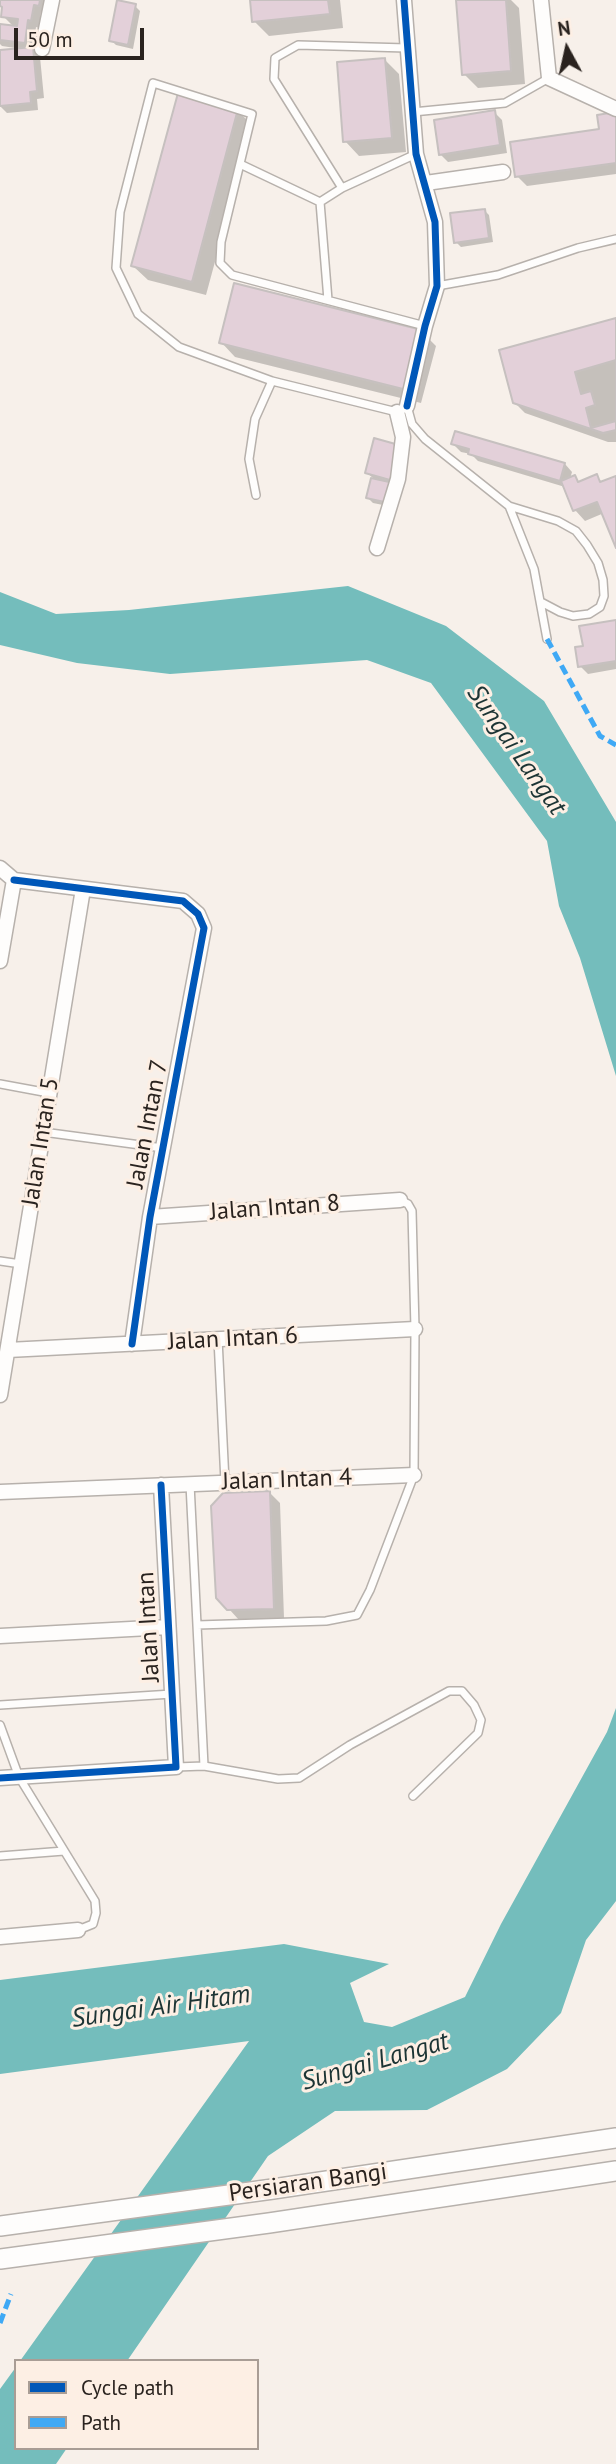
<!DOCTYPE html>
<style>
body{margin:0}
#map{position:relative;width:616px;height:2464px;overflow:hidden;background:#f7f0ea;font-family:"PT Sans",sans-serif}
canvas{display:block}
.legend{position:absolute;left:14px;top:2359px;width:245px;height:91px;box-sizing:border-box;background:#fdefe4;border:2px solid #a99d95;margin:0;padding:9px 12px;list-style:none;font-size:21px;color:#2a231f}
.legend li{display:flex;align-items:center;gap:14px;height:35px}
.legend b{width:35px;border:2px solid #a99d95}
.north{position:absolute;left:532px;top:14px;width:70px;height:70px;-webkit-text-stroke:5px #fdefe4;paint-order:stroke;rotate:352deg;font-size:19px;font-weight:700;line-height:28px;text-align:center;color:#2a231f}
.north::after{content:'';display:block;margin:auto;width:24px;height:32px;background:#2a231f;clip-path:polygon(50% 0,100% 100%,50% 72%,0 100%)}
.scale{position:absolute;left:14px;top:28px;width:130px;height:32px;box-sizing:border-box;border:4px solid #2a231f;border-top:0;padding-left:9px;font-size:21px;line-height:24px;white-space:nowrap;color:#2a231f;-webkit-text-stroke:5px #fdefe4;paint-order:stroke}
</style>
<div id="map">
<canvas width="616" height="2464"></canvas>
<ul class="legend">
<li><b style="height:9px;background:#0057b8"></b>Cycle path</li>
<li><b style="height:9px;background:#3fa9f5"></b>Path</li>
</ul>
<div class="north">N</div>
<div class="scale">50 m</div>
</div>
<script>
const ctx = document.querySelector('canvas').getContext('2d');
ctx.lineJoin = 'round';
function paint(path, color) { ctx.fillStyle = color; ctx.fill(path, 'evenodd'); }
const toPath = rows => new Path2D(rows.map(r => 'M' + r).join(''));
function trace(path, color, width, dash) { ctx.strokeStyle = color; ctx.lineWidth = width; ctx.lineCap = dash ? 'butt' : 'round'; ctx.setLineDash(dash || []); ctx.stroke(path); }
function drawText(font, color, halo, rows, align = 'center') {
  ctx.font = font + ' "PT Sans",sans-serif'; ctx.lineWidth = 6; ctx.setLineDash([]); ctx.textBaseline = 'middle'; ctx.strokeStyle = halo; ctx.fillStyle = color; for (const [text, x, y, turn = 0] of rows) {
    ctx.save(); ctx.translate(x, y); ctx.rotate((+turn || 0) * Math.PI / 180); ctx.textAlign = isNaN(turn) ? turn : align; if (halo) ctx.strokeText(text, 0, 0); ctx.fillText(text, 0, 0); ctx.restore();
  }
}
const water = toPath([
 [348,586,446,626,544,701,616,822,616,1076,580,958,559,906,547,841,431,683,367,660,170,674,77,663,0,645,0,592,56,614,129,610],
 [616,1708,616,1901,586,1940,561,2013,507,2069,427,2110,335,2111,268,2156,127,2361,20,2361,249,2041,0,2074,0,1980,284,1944,389,1964,350,1983,364,2022,392,2027,465,1997,501,1924,607,1732],
 [16,2367,16,2448,67,2448,56,2464,0,2464,0,2389]
]);
const shadow = toPath([
 [1,0,49,0,47,13,41,12,39,28,36,27,33,49,40,57,44,98,37,99,38,110,7,113,0,106,0,52,22,49,2,46,0,44,0,25,14,27,3,16,4,9,0,6],
 [252,0,340,0,343,28,269,36,254,21],
 [457,0,511,0,519,8,525,84,478,88,464,74],
 [135,6,140,11,133,49,116,45,111,40],
 [385,60,399,74,406,152,359,156,345,141],
 [237,110,252,125,206,295,148,280,133,266],
 [494,112,502,120,507,153,448,162,440,154],
 [616,114,616,174,527,186,517,176,601,131],
 [484,210,489,215,493,242,461,247,456,242],
 [616,320,616,442,608,442,525,413,514,402],
 [421,331,436,346,421,403,235,357,221,342],
 [453,444,565,464,572,472,570,479,574,477,580,483,596,476,603,483,616,477,616,544,604,513,585,521,575,510,565,487,478,461,471,454,461,452],
 [399,446,393,507,373,503,368,498,373,478,367,473],
 [616,622,616,669,588,674,580,666,585,647],
 [270,1493,280,1503,284,1618,239,1620,229,1609]
]);
const building = toPath([
 [0,0,40,0,39,6,34,5,31,21,28,20,25,43,0,40,0,24,17,26,18,19,1,17,2,7,0,6,0,0],
 [117,0,136,4,128,45,109,41,117,0],
 [250,0,328,0,330,14,252,22,250,0],
 [456,0,506,0,511,71,462,75,456,0],
 [33,47,37,91,30,92,31,103,0,106,0,50,33,47],
 [385,58,392,138,343,142,337,62,385,58],
 [178,93,238,109,192,282,131,266,178,93],
 [495,110,500,145,439,155,434,120,495,110],
 [616,112,616,163,515,177,510,142,599,129,597,115,616,112],
 [485,209,489,238,454,243,450,213,485,209],
 [234,283,422,330,407,390,219,343,234,283],
 [616,318,616,430,603,433,513,403,499,350,616,318],
 [616,360,616,421,591,428,586,408,595,405,591,391,581,394,575,372,616,360],
 [455,431,565,463,560,481,468,454,469,449,451,444,455,431],
 [374,438,399,445,390,480,365,473,374,438],
 [597,474,600,482,616,476,616,548,597,502,573,511,561,481,575,475,578,482,597,474],
 [371,478,394,483,389,503,366,498,371,478],
 [616,620,616,661,578,667,575,647,583,646,579,626,616,620],
 [270,1491,274,1609,227,1610,216,1598,211,1506,223,1493,270,1491]
]);
const service = toPath([
 [413,112,505,103,549,78],
 [240,164,320,202,328,300],
 [342,188,274,79,275,58,298,45,407,48],
 [320,202,342,188,416,154],
 [437,286,498,275,578,248,616,239],
 [425,326,232,275,220,263,221,242,252,114,153,83,120,212,116,268,138,314,179,347,272,381,397,412,407,406,412,424,425,439,509,506,558,521,576,531,587,545,598,563,603,580,604,596,600,607,589,614,573,616,560,612,541,602],
 [256,495,249,459,255,419,272,381],
 [509,506,534,569,547,639],
 [0,1084,49,1093],
 [43,1132,163,1148],
 [0,1261,21,1264],
 [218,1339,225,1482],
 [190,1484,204,1766],
 [197,1625,326,1621,357,1615,370,1590,414,1475,415,1329,412,1211,408,1204,400,1200],
 [0,1705,172,1694],
 [0,1725,19,1777,95,1901,96,1913,93,1924,78,1930],
 [176,1767,204,1766,278,1779,299,1778,350,1745,449,1691,462,1691,474,1705,481,1720,478,1733,413,1796],
 [0,1856,64,1851]
]);
const minor = toPath([
 [404,0,416,154,435,222,437,286,425,326,407,406],
 [541,0,549,78,616,109],
 [42,49,52,0],
 [426,183,503,172],
 [377,548,398,479,403,437,397,412],
 [0,868,14,880,0,961],
 [14,880,183,901,198,914,204,928,150,1217,132,1344],
 [150,1217,400,1200],
 [8,1350,415,1329],
 [0,1395,83,889],
 [0,1492,414,1475],
 [0,1636,168,1627],
 [0,1778,176,1767,161,1485],
 [0,1937,78,1930]
]);
const secondary = toPath([
 [0,2226,273,2189,616,2138],
 [0,2259,269,2223,616,2171]
]);
const quiet = toPath([
 [547,639,600,736,616,745],
 [0,2323,11,2294]
]);
const cycleway = toPath([
 [404,0,416,154,435,222,437,286,425,326,407,406],
 [14,880,183,901,198,914,204,928,150,1217,132,1344],
 [0,1778,176,1767,161,1485]
]);
const streetNames = [
 ["Jalan Intan 7",148,1124,-79],
 ["Jalan Intan 5",41,1142,-81],
 ["Jalan Intan 8",275,1208,-4],
 ["Jalan Intan 6",233,1339,-3],
 ["Jalan Intan 4",287,1480,-2],
 ["Jalan Intan",149,1627,-93],
 ["Persiaran Bangi",308,2183,-8]
];
const waterNames = [
 ["Sungai Langat",516,750,55],
 ["Sungai Air Hitam",161,2007,-8],
 ["Sungai Langat",375,2062,-16]
];
paint(water, '#74bdbc');
paint(shadow, '#0003');
paint(building, '#e3d0d9');
trace(building, '#c6c0bf', 2);
trace(service, '#b7b1ac', 10);
trace(minor, '#b7b1ac', 17);
trace(secondary, '#b7b1ac', 22);
trace(service, '#fefdfc', 7);
trace(minor, '#fefdfc', 14);
trace(secondary, '#fefdfc', 19);
trace(quiet, '#3fa9f5', 5, [10, 5]);
trace(cycleway, '#0057b8', 7);
drawText('24px', '#2a231f', '#fdefe4', streetNames);
drawText('italic 26px', '#1c3434', '#fdefe4', waterNames);
</script>
